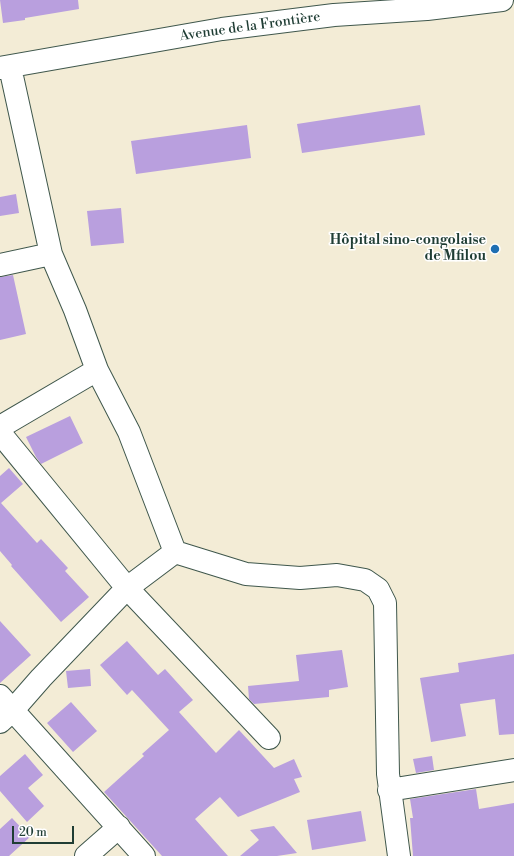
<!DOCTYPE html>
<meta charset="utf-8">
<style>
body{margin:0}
#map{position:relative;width:514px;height:856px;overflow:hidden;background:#f3ecd6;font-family:"Libre Bodoni",serif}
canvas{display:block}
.scale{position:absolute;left:12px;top:826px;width:62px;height:18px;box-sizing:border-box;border:2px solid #1f3d34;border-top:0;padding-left:5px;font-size:12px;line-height:14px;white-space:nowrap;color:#1f3d34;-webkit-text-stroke:3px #fff;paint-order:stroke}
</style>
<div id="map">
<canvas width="514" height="856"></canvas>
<div class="scale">20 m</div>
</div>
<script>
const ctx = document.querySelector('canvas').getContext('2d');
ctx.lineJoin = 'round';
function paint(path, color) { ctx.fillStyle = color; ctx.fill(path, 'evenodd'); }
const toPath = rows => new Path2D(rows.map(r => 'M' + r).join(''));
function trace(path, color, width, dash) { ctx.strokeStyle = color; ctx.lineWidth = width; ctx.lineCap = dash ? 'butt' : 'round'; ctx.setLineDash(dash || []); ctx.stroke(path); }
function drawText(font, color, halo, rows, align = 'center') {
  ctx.font = font + ' "Libre Bodoni",serif'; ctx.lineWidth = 3; ctx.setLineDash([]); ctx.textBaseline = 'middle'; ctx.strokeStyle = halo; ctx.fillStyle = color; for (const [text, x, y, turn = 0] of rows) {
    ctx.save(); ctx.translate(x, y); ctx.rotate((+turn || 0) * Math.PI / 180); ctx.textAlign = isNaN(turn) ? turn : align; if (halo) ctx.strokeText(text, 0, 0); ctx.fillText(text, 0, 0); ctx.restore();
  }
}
const building = toPath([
 [0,0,78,0,79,9,25,18,25,20,3,23],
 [420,105,425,135,302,153,297,124],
 [247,125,251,158,136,174,131,141],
 [16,194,19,213,0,216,0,197],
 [121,208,124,243,91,246,87,211],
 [13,275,26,334,0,340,0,277],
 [70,416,83,443,41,464,36,457,26,437],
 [9,468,23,484,1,503,37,543,41,539,68,568,65,571,89,597,61,622,11,566,12,565,0,551,0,476],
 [0,621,31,655,0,683],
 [127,641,158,675,165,669,193,700,179,712,216,753,239,730,274,768,294,759,302,777,294,779,300,792,238,817,220,797,195,819,228,856,162,856,104,792,144,756,142,754,169,730,132,690,127,695,100,665],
 [342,650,348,687,329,690,329,697,254,704,249,699,248,686,299,681,296,655],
 [514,654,514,734,499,735,495,699,460,704,466,736,431,742,420,678,459,672,458,663],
 [90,669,91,686,68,688,66,671],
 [71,702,97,731,73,752,47,723],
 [25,754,43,775,28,788,44,806,27,822,0,791,0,776],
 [432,756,434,770,416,773,413,759],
 [476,789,479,809,514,803,514,856,413,856,410,818,413,818,410,799],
 [361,811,366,841,312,850,307,820],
 [12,818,30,837,9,856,0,856,0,829],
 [274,826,297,853,277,856,240,856,259,840,250,830]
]);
const minor = toPath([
 [10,67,51,254,75,310,97,370,129,432,175,552,246,574,300,578,337,575,365,580,378,589,385,603,388,774,399,856],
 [0,68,222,29,334,15,427,9,502,0],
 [0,265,51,254],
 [0,427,97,370],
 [0,433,127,588,269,738],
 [0,696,144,856],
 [0,722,13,710,41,678,127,588,175,552],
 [389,790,514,770],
 [86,856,119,827]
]);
const markers = [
 [495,249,5,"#1f6fb2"]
];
const streetNames = [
 ["Avenue de la Frontière",250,27,-8]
];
const poiNames = [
 ["Hôpital sino-congolaise",486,241],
 ["de Mfilou",486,257]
];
paint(building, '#b99fde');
trace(minor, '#3f574c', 24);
trace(minor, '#fff', 22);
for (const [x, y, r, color] of markers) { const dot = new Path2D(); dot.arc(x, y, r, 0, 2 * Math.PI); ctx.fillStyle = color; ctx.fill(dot); trace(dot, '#fff', 1.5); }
drawText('14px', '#1f3d34', '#fff', streetNames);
drawText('bold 14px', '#1f3d34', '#fff', poiNames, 'right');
</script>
